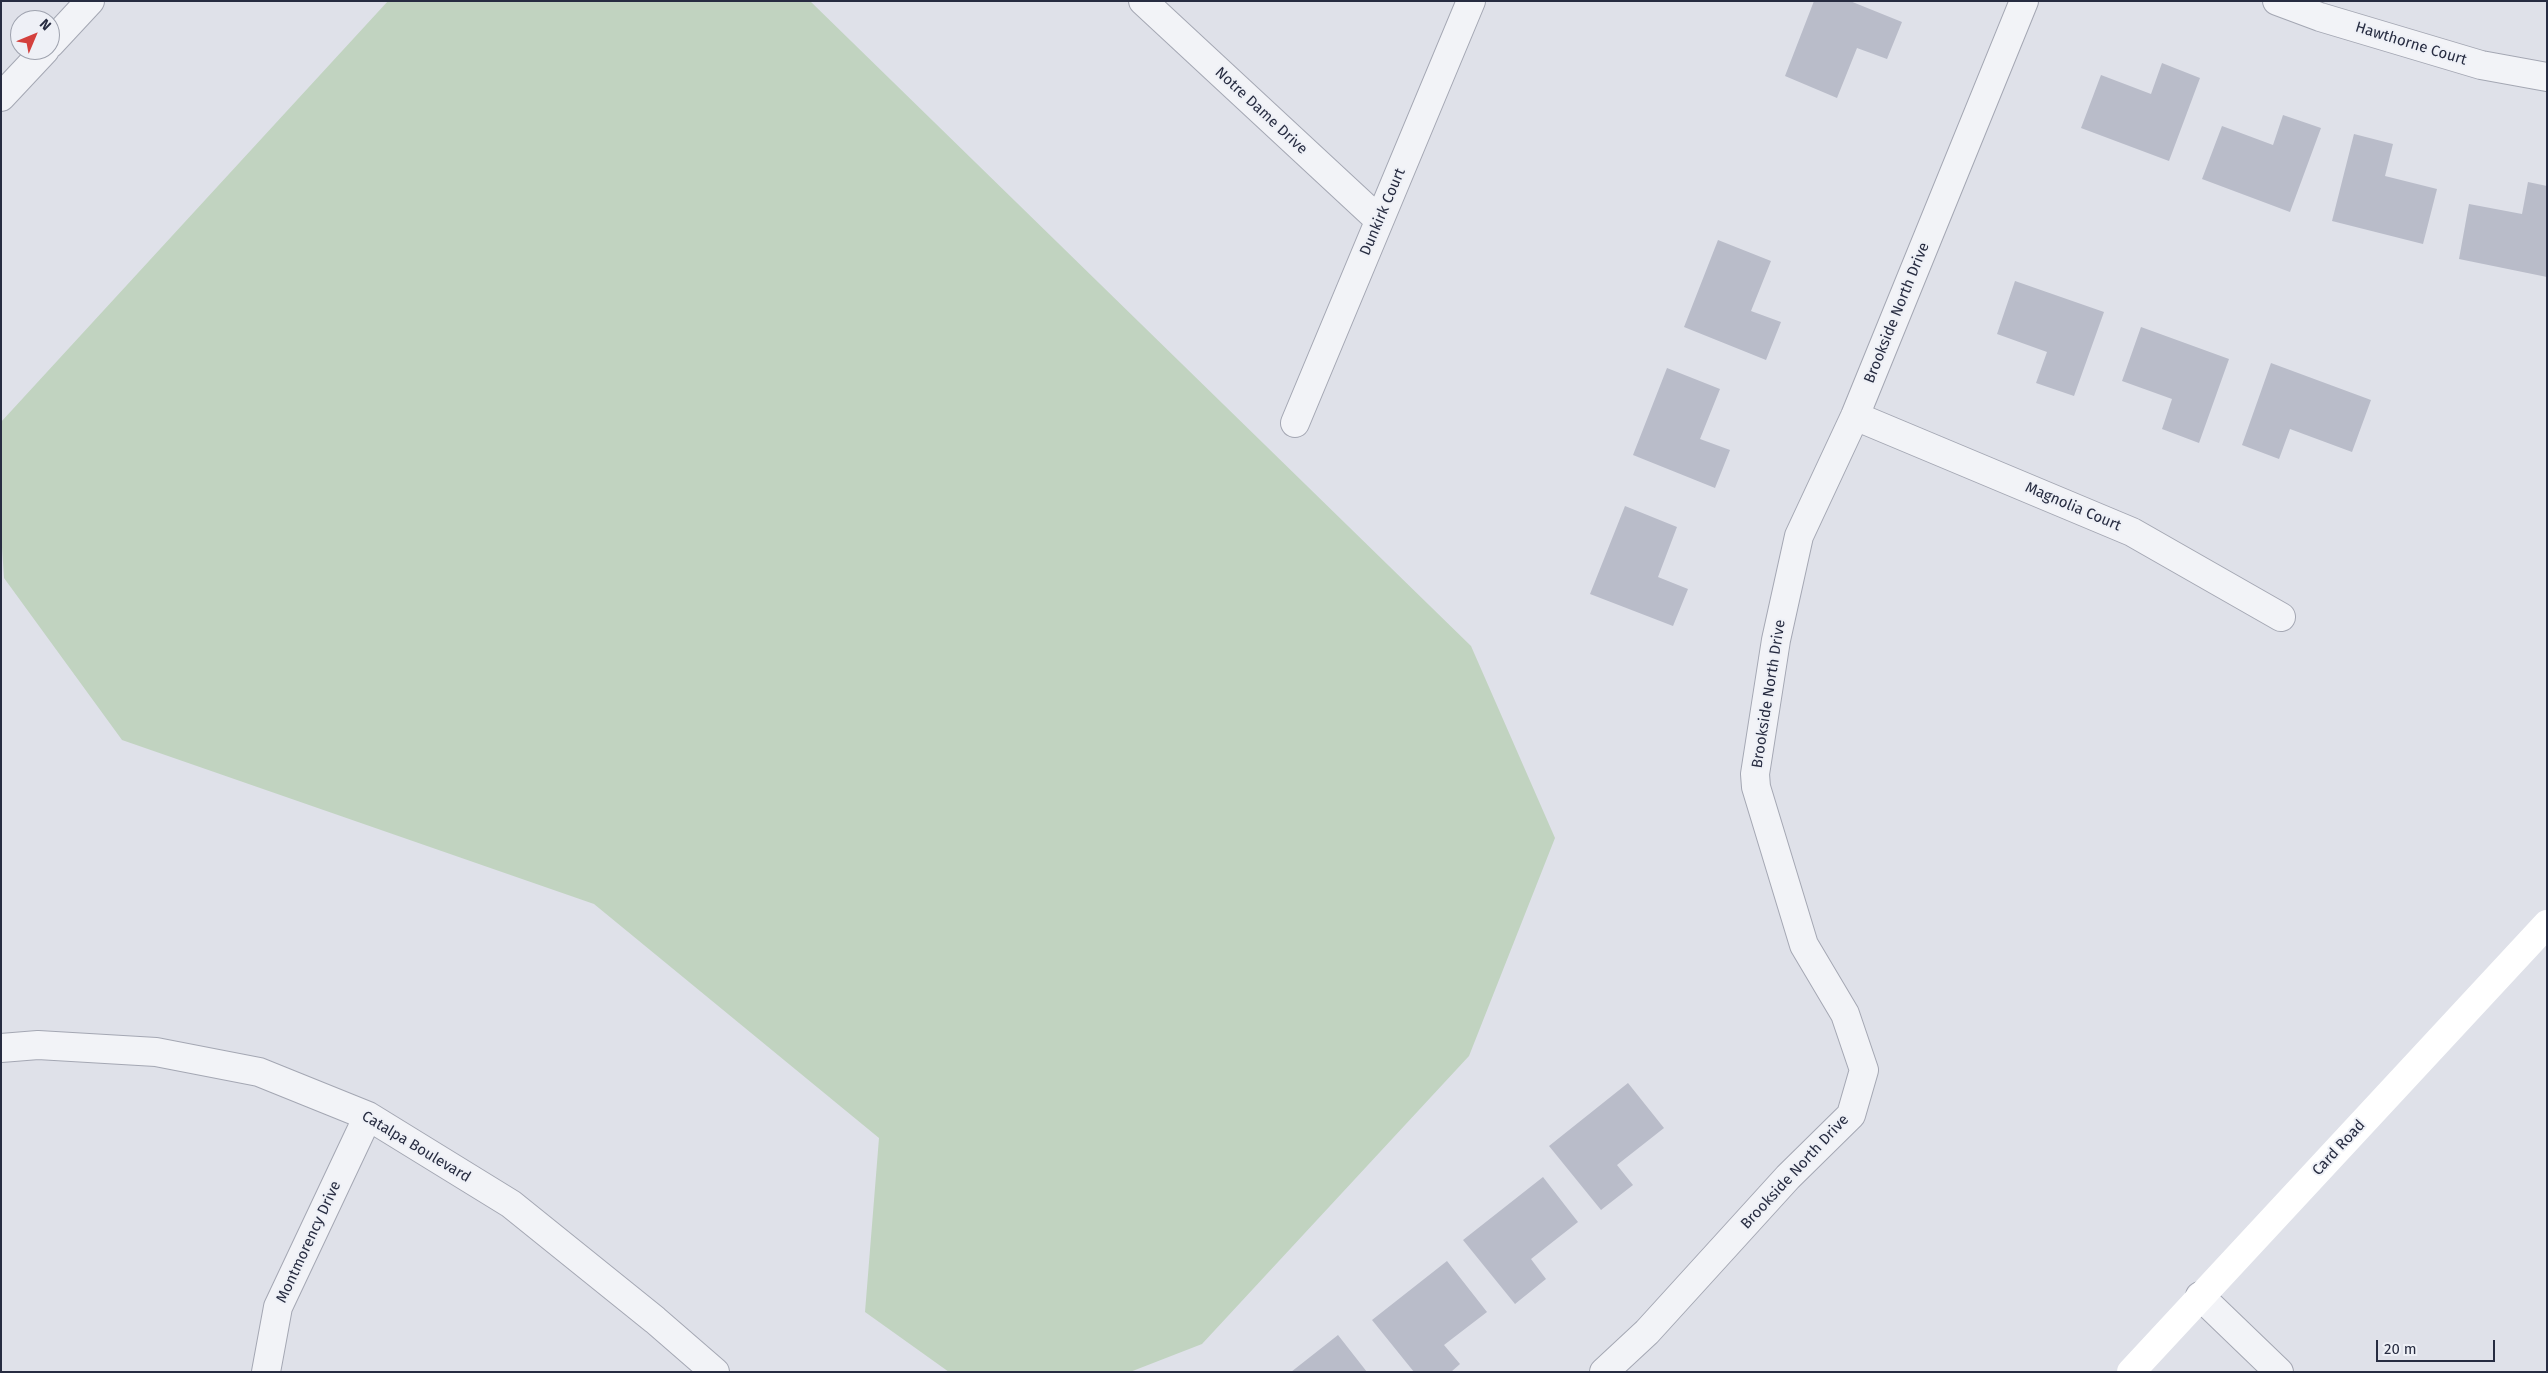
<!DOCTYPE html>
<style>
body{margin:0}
#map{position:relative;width:2548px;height:1373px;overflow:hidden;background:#dfe1e9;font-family:"Fira Sans",sans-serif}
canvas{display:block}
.frame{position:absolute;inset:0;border:2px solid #272c41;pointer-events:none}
.north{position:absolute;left:10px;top:10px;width:50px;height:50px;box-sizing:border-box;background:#eef0f6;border:1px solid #9ea2ae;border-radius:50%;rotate:45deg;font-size:14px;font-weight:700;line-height:20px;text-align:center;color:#272c41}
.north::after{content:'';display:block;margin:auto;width:18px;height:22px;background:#d4403d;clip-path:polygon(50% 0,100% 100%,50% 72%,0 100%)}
.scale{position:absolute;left:2376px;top:1340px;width:119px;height:22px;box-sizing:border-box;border:2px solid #272c41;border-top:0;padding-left:6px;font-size:15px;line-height:18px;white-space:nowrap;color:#272c41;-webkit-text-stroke:4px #eef0f6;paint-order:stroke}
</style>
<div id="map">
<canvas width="2548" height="1373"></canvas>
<div class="frame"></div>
<div class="north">N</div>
<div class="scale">20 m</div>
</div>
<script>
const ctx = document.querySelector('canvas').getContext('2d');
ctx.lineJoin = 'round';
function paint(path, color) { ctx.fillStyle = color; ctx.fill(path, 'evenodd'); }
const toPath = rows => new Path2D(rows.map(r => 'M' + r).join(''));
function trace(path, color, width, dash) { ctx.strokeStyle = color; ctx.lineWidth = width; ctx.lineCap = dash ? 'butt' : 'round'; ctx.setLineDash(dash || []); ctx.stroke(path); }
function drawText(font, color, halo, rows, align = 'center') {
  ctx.font = font + ' "Fira Sans",sans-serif'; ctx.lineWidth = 4; ctx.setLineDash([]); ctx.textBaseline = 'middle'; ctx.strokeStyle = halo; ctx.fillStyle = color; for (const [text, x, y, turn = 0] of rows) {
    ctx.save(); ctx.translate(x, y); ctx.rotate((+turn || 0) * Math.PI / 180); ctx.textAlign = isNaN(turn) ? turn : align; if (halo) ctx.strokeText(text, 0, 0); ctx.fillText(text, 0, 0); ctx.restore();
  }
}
const green = toPath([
 [388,1,810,1,1471,646,1555,838,1469,1056,1202,1344,1130,1372,949,1372,865,1312,879,1138,594,904,122,740,4,578,1,532,1,422]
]);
const building = toPath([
 [1814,1,1850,1,1902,22,1887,59,1857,48,1837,98,1785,76],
 [2162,63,2200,78,2169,161,2081,128,2101,75,2151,94],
 [2283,115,2321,128,2290,212,2202,179,2222,126,2273,145],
 [2354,134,2393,144,2385,176,2437,189,2423,244,2332,221],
 [2528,182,2547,186,2547,277,2459,259,2469,204,2522,214],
 [1718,240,1771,261,1751,311,1781,322,1766,360,1684,327],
 [2015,281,2104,312,2074,396,2036,383,2047,352,1997,334],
 [2141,327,2229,359,2199,443,2162,429,2172,399,2122,381],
 [2271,363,2371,400,2352,452,2290,429,2279,459,2242,445],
 [1667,368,1720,389,1700,439,1730,450,1715,488,1633,455],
 [1625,506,1677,527,1658,577,1688,589,1673,626,1590,594],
 [1628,1083,1664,1128,1617,1165,1633,1185,1601,1210,1549,1146],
 [1543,1177,1578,1222,1531,1259,1546,1279,1515,1304,1463,1240],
 [1447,1261,1487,1312,1444,1345,1460,1364,1451,1372,1414,1372,1372,1320],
 [1338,1335,1367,1372,1291,1372]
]);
const street = toPath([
 [1143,1,1379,220],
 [2277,1,2320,17,2481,65,2547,77],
 [50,44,90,1],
 [1,97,45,50],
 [1855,416,2132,532,2281,617],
 [1295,423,1471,1],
 [1,1048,38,1045,156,1052,259,1072,368,1116,511,1204,655,1320,715,1372],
 [2200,1296,2279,1372],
 [266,1372,278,1307,368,1116],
 [1604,1372,1647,1332,1788,1177,1851,1115,1864,1070,1845,1014,1804,945,1756,787,1755,774,1776,640,1799,536,1855,416,2024,1]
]);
const secondary = toPath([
 [2131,1372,2547,924]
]);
const streetNames = [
 ["Hawthorne Court",2411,44,17],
 ["Notre Dame Drive",1261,111,43],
 ["Dunkirk Court",1383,212,-67],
 ["Brookside North Drive",1897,313,-68],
 ["Magnolia Court",2073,507,23],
 ["Brookside North Drive",1769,694,-81],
 ["Catalpa Boulevard",416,1147,31],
 ["Card Road",2339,1148,-47],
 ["Brookside North Drive",1795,1172,-47],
 ["Montmorency Drive",309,1242,-65]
];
paint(green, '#c1d3c0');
paint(building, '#b9bcc9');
trace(street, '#a4a7b3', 30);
trace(street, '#f2f3f7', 28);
trace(secondary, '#fff', 28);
drawText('15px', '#272c41', '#eef0f6', streetNames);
</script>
